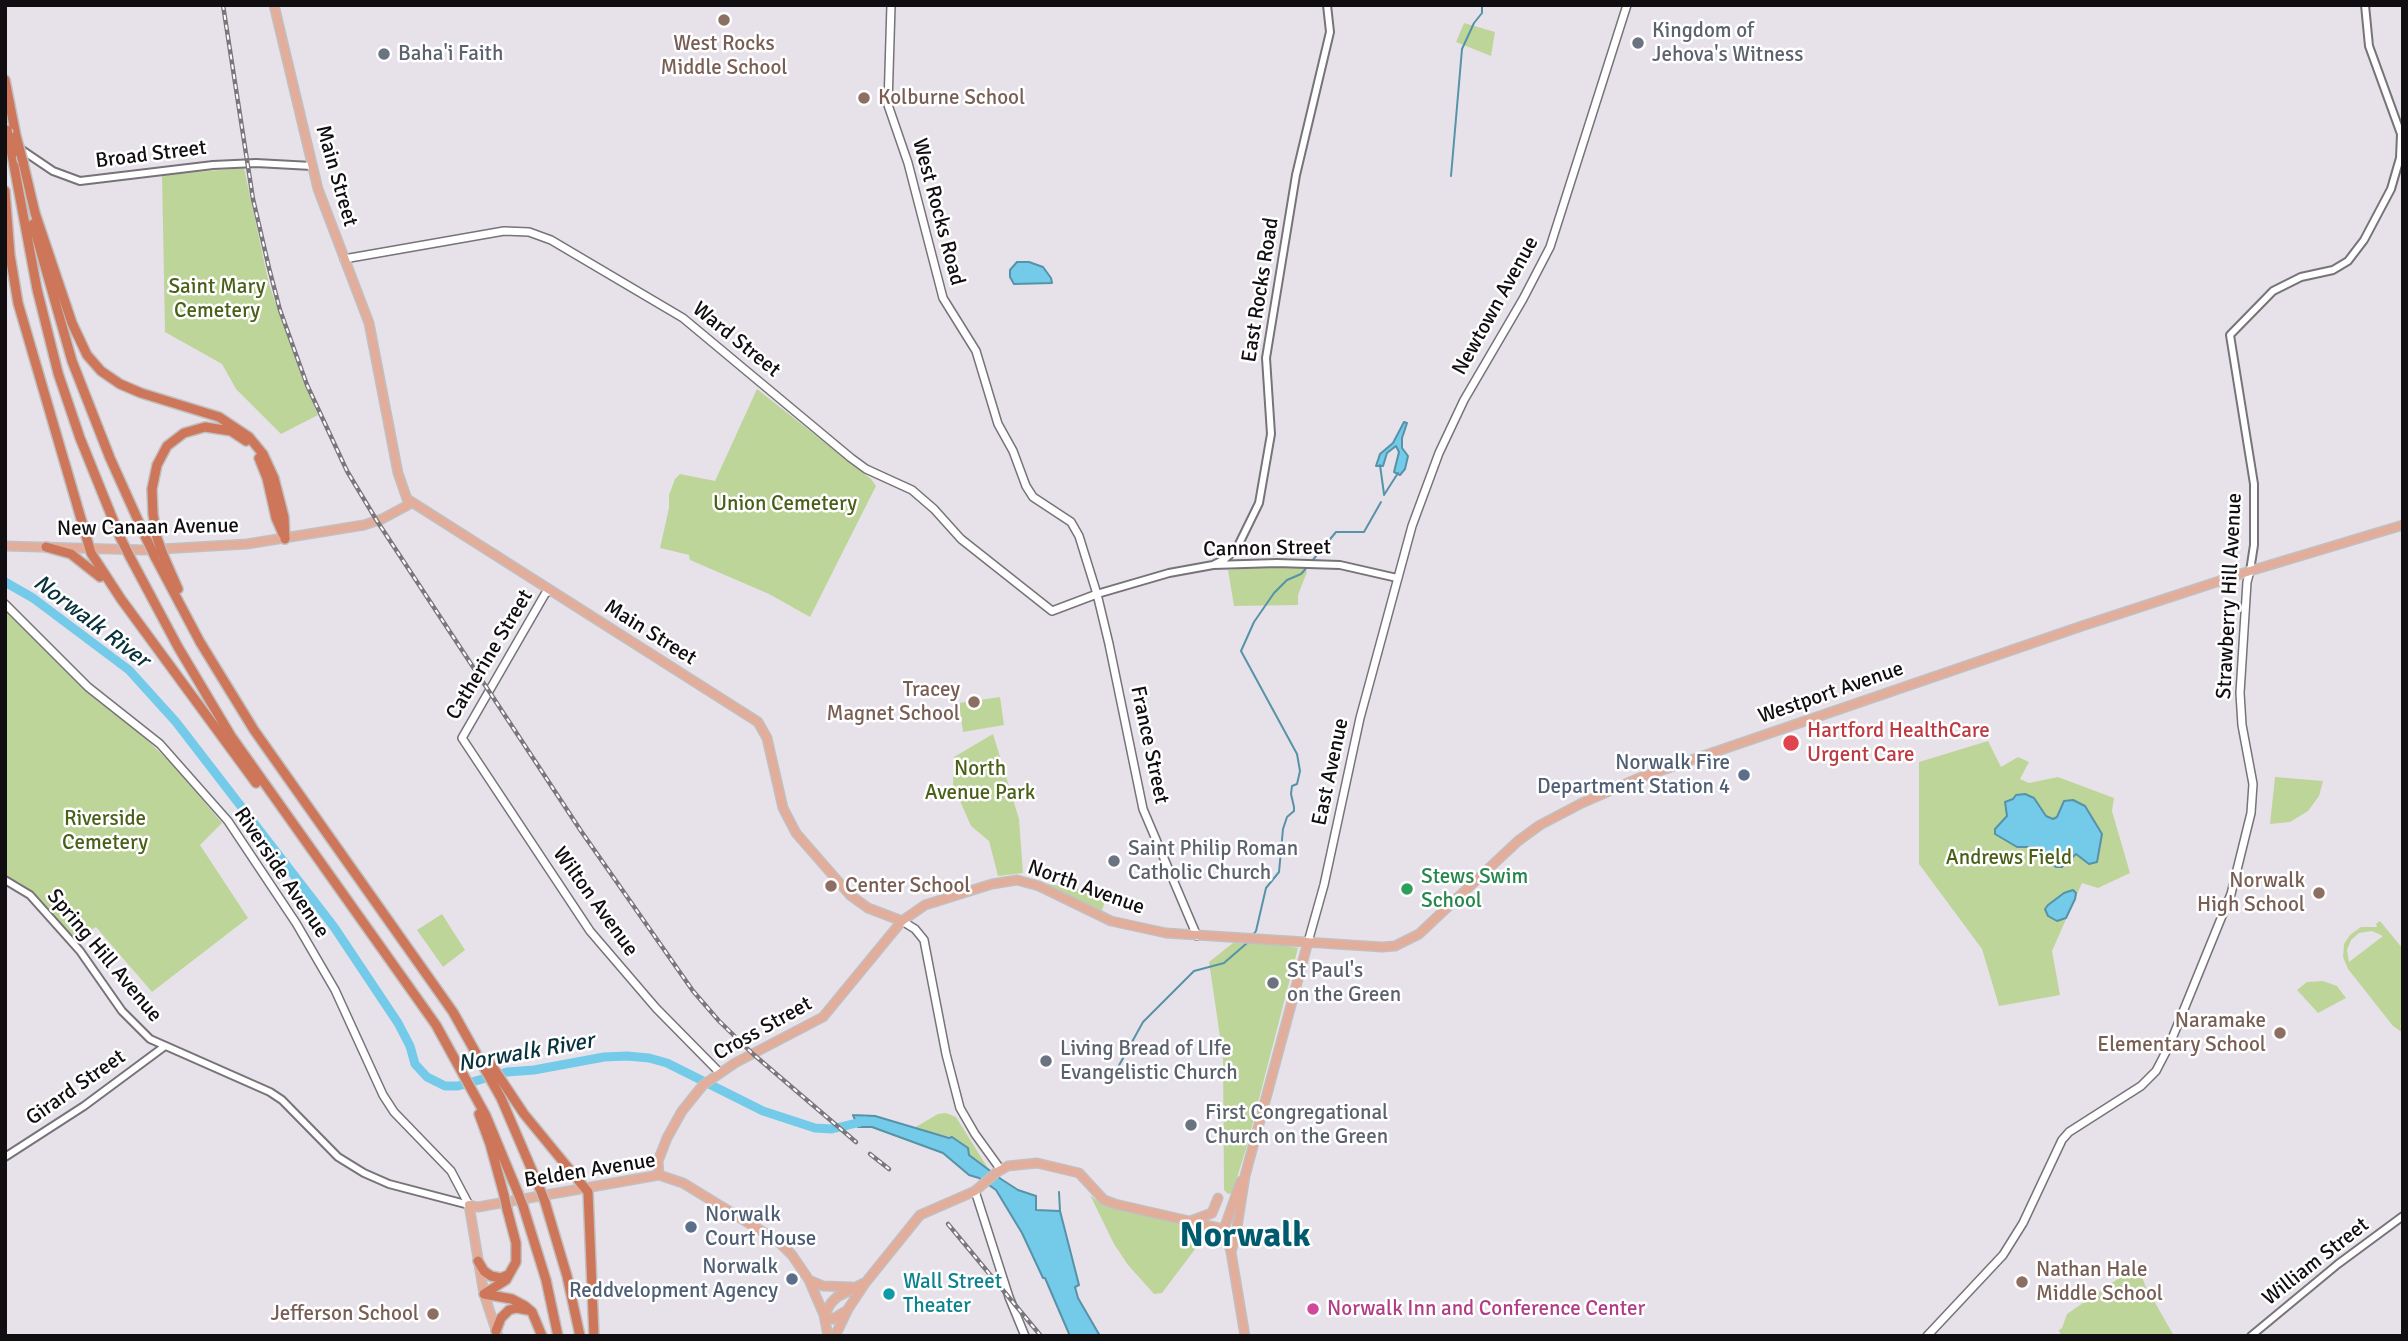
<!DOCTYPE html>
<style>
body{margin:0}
#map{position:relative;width:2408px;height:1341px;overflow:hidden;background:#e7e2ea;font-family:Signika,sans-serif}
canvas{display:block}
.frame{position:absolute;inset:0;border:7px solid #100e11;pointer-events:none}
</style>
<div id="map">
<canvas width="2408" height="1341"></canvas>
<div class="frame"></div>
</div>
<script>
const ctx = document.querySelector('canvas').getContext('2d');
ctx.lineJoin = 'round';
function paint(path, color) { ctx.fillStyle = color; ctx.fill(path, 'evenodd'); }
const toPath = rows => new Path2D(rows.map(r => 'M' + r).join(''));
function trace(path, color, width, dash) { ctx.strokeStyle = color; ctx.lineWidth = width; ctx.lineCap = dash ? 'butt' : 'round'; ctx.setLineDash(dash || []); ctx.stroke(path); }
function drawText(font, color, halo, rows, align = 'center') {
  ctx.font = font + ' Signika,sans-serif'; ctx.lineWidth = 5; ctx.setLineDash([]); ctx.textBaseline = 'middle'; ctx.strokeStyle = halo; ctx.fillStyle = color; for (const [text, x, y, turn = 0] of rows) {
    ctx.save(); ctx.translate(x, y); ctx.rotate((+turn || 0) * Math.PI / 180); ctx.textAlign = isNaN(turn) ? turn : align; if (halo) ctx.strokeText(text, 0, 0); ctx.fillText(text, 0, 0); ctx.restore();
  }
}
const green = toPath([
 [1464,23,1495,32,1491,56,1456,42],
 [244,168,269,284,303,381,318,415,281,434,236,389,222,364,165,332,162,175],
 [757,389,871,479,876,486,810,617,769,594,690,560,689,555,660,548,669,508,669,495,675,479,680,474,715,481],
 [1247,568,1304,568,1307,572,1298,595,1298,605,1234,606,1228,570],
 [5,608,95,698,145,738,173,765,222,823,200,845,248,918,152,992,96,927,74,940,35,895,20,883,5,876],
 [1000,697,1004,725,963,732,959,703],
 [993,734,1019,819,1023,873,998,876,989,841,971,826,953,785,954,757],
 [1988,741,2001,767,2018,757,2029,762,2020,779,2029,783,2058,777,2114,798,2112,811,2130,873,2098,888,2082,883,2052,951,2060,995,1999,1006,1982,949,1919,864,1919,762],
 [2275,777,2323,781,2319,796,2308,811,2290,822,2270,824],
 [1048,884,1107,894,1102,911,1050,888,1047,886],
 [442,914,465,950,443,967,417,930],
 [2380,921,2403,949,2403,1023,2400,1026,2403,1028,2403,1033,2393,1026,2348,969,2343,957,2344,944,2350,935,2361,927,2377,927,2376,924],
 [2372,931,2383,936,2349,962,2347,950,2351,940,2359,933],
 [1233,943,1279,944,1298,948,1246,1149,1234,1187,1232,1193,1228,1194,1224,1190,1223,1057,1209,962],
 [2323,981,2337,986,2346,998,2318,1013,2297,990,2307,982],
 [946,1113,956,1117,989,1170,969,1155,968,1148,955,1138,914,1128,938,1114],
 [1090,1195,1104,1206,1206,1230,1208,1232,1162,1293,1154,1294,1128,1265,1114,1244],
 [2138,1265,2145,1285,2174,1336,2061,1336,2059,1330,2062,1328,2067,1314]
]);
const water = toPath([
 [1017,262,1029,262,1043,267,1051,278,1052,283,1014,284,1010,277,1010,270,1017,262],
 [1404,422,1407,423,1402,438,1402,448,1408,456,1405,469,1400,475,1394,472,1399,452,1396,446,1387,453,1383,466,1376,466,1380,454,1393,443,1404,422],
 [2025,794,2034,798,2046,816,2053,819,2057,817,2064,801,2073,800,2085,806,2102,834,2097,862,2089,864,2076,854,2062,867,2056,867,2041,850,2034,847,2017,847,1995,834,1995,829,2007,816,2005,802,2013,799,2016,795,2025,794],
 [2073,890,2076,893,2075,899,2066,918,2057,921,2048,916,2045,909,2048,905,2064,893,2073,890],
 [853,1115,875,1116,949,1138,952,1137,968,1148,969,1155,1001,1179,1018,1190,1036,1196,1036,1210,1060,1211,1079,1285,1075,1287,1078,1298,1100,1336,1070,1336,1045,1278,1043,1278,1022,1233,996,1190,979,1178,969,1175,943,1153,872,1127,858,1127,853,1115]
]);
const stream = toPath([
 [1451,176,1462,49,1474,23,1482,13,1482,5],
 [1380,465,1384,494],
 [1384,495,1398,473],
 [1312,561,1336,532,1364,532,1381,502],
 [1252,936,1256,931,1266,888,1279,872,1283,829,1287,817,1294,811,1294,807,1291,794,1292,786,1297,784,1300,771,1297,754,1241,651,1254,622,1274,593,1287,580,1301,574,1309,565],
 [1117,1069,1143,1022,1194,971,1224,963,1247,943],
 [1059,1192,1060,1211]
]);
const river = toPath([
 [5,582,33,598,129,670,176,722,334,927,398,1023,410,1046,415,1064,427,1077,445,1086,458,1086,507,1072,534,1070,604,1057,627,1056,649,1058,667,1063,763,1111,815,1128,832,1129,865,1121]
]);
const tertiary = toPath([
 [19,148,53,171,80,181,213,165,256,163,312,166],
 [1213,565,1225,559,1237,548,1259,503,1271,434,1266,358,1296,175,1330,32,1327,5],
 [2250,571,2254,545,2254,484,2230,335,2273,291,2301,277,2333,270,2348,261,2364,240,2391,189,2400,158,2401,134,2369,46,2365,5],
 [1097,594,1169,573,1213,565,1277,563,1340,565,1397,578],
 [5,880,30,895,80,951,122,1011,150,1039,270,1092,282,1100,338,1157,364,1173,389,1184,469,1205],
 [5,1157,84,1106,165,1046],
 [2251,1336,2338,1264,2403,1216]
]);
const secondary = toPath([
 [891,5,888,105,908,163,943,298,976,351,998,424,1013,451,1026,486,1033,497,1071,522,1079,536,1097,594,1109,644,1143,809,1197,936],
 [344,259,504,231,529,232,551,240,683,318,851,458,866,469,912,490,934,509,961,539,1052,611,1097,594],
 [549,591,545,594,462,738,590,931,656,1008,719,1072],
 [5,604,88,687,160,744,228,821,296,923,335,990,383,1095,394,1112,451,1171,469,1205],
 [902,921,915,929,924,940,946,1054,960,1108,975,1134,1001,1170],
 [1308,942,1324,885,1360,718,1412,526,1439,453,1464,400,1523,299,1550,247,1627,5],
 [975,1191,1009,1297,1025,1336],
 [1927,1336,2003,1255,2023,1223,2062,1140,2069,1132,2141,1086,2156,1071,2169,1046,2231,894,2251,813,2253,784,2242,725,2240,693,2247,582,2250,571]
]);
const primary = toPath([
 [274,5,318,189,369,323,398,473,407,499,758,722,767,738,783,808,796,833,850,895,868,908,902,921],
 [5,546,144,550,247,544,364,525,382,519,410,504],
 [659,1175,658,1161,667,1138,682,1111,703,1085,735,1063,823,1017,902,921,925,905,992,884,1017,880,1039,886,1111,921,1166,933,1382,947,1395,946,1419,934,1518,841,1540,825,1582,803,1639,778,2082,626,2250,571,2403,525],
 [1241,1181,1224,1229,1231,1252,1245,1336],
 [1193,1220,1212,1213,1218,1198],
 [1231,1252,1236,1234,1245,1176,1308,942],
 [809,1280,823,1286,852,1287],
 [824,1315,831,1303,837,1297,864,1283],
 [824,1315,833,1319,846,1311],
 [498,1336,484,1294,469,1205,478,1207,659,1175,683,1183,778,1241,792,1255,809,1280,824,1315,828,1336],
 [835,1336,848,1309,866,1282,920,1215,975,1191,997,1172,1008,1166,1037,1163,1079,1173,1104,1200,1115,1204,1224,1229]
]);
const motorway = toPath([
 [5,80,16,136],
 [12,155,37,289,58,373,80,438,120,537],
 [23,162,35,213,72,323,87,355,101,371,120,384,141,393,219,417,249,437,263,454,274,478,284,517,285,539],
 [5,191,10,255,18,303,91,553,121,599,256,783],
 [33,224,72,361,110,458,146,538],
 [259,458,267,478,276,518,283,534],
 [157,538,153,514,152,489,157,465,167,446,184,433,205,427,231,431,246,441],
 [46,547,71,554,100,577],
 [130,557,178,647,231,736,436,1025,486,1116,518,1193],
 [155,557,200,642,254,730,453,1012,501,1098,540,1189],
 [164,557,178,589],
 [488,1060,524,1114,588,1192,594,1336],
 [479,1114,490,1144,504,1195],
 [545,1202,567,1276,580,1336],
 [523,1206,546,1280,558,1336],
 [478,1261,484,1271,491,1276,501,1278,508,1275],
 [484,1294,506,1280,516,1262,516,1243,507,1209],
 [484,1294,512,1299,525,1306,532,1312,542,1336],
 [496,1331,501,1318,509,1310,517,1308,527,1310]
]);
const rail = toPath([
 [223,5,253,199,269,268,280,310,307,385,347,471,377,521,581,831,693,991,719,1021,753,1054,856,1142],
 [870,1154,889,1169],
 [948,1224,1041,1336]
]);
const motorwayBridge = toPath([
 [7,130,12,155],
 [16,136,23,162],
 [120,537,130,557],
 [146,538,155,557],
 [157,538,164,557],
 [540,1189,545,1202],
 [518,1193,523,1206],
 [504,1195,507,1209]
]);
const markers = [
 [724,20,7,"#8d6e63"],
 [1638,43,7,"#6b7280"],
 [384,54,7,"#6b7280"],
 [864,98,7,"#8d6e63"],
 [974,702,7,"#8d6e63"],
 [1791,743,9,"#e0444e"],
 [1744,775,7,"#5c6f8a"],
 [1114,861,7,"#6b7280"],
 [831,886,7,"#8d6e63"],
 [1407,889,7,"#2e9e5b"],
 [2319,893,7,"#8d6e63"],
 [1273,983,7,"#6b7280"],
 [2280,1033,7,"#8d6e63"],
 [1046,1061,7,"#6b7280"],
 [1191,1125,7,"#6b7280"],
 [691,1227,7,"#5c6f8a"],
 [792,1279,7,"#5c6f8a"],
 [2022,1282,7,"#8d6e63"],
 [889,1294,7,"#0f9aa8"],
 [1313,1309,7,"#d1479c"],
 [433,1314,7,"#8d6e63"]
];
const worshipNames = [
 ["Kingdom of",1652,31],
 ["Jehova's Witness",1652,55],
 ["Baha'i Faith",398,54],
 ["Saint Philip Roman",1128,849],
 ["Catholic Church",1128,873],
 ["St Paul's",1287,971],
 ["on the Green",1287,995],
 ["Living Bread of LIfe",1060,1049],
 ["Evangelistic Church",1060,1073],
 ["First Congregational",1205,1113],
 ["Church on the Green",1205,1137]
];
const educationNames = [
 ["West Rocks",724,44,"center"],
 ["Middle School",724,68,"center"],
 ["Kolburne School",878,98,"left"],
 ["Tracey",960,690],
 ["Magnet School",960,714],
 ["Norwalk",2305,881],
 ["High School",2305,905],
 ["Center School",845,886,"left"],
 ["Naramake",2266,1021],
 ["Elementary School",2266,1045],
 ["Nathan Hale",2036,1270,"left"],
 ["Middle School",2036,1294,"left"],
 ["Jefferson School",419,1314]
];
const streetNames = [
 ["Broad Street",151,155,-7],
 ["Main Street",336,176,74],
 ["West Rocks Road",938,212,75],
 ["East Rocks Road",1261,290,-81],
 ["Newtown Avenue",1496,306,-61],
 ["Ward Street",736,340,39],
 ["New Canaan Avenue",148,528,-1],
 ["Cannon Street",1267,549,-1],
 ["Strawberry Hill Avenue",2230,596,-87],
 ["Main Street",650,633,32],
 ["Catherine Street",490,655,-59],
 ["Westport Avenue",1831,693,-19],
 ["France Street",1149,745,78],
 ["East Avenue",1331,772,-78],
 ["Riverside Avenue",281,873,56],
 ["North Avenue",1086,888,20],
 ["Wilton Avenue",595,902,54],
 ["Spring Hill Avenue",104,956,50],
 ["Cross Street",763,1029,-29],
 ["Girard Street",76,1088,-35],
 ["Belden Avenue",590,1171,-9],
 ["William Street",2316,1262,-38]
];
const parkNames = [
 ["Saint Mary",217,287],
 ["Cemetery",217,311],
 ["Union Cemetery",785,504],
 ["North",980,769],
 ["Avenue Park",980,793],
 ["Riverside",105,819],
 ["Cemetery",105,843],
 ["Andrews Field",2009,858]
];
const healthNames = [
 ["Hartford HealthCare",1807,731],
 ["Urgent Care",1807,755]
];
const serviceNames = [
 ["Norwalk Fire",1730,763],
 ["Department Station 4",1730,787],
 ["Norwalk",705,1215,"left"],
 ["Court House",705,1239,"left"],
 ["Norwalk",778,1267],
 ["Reddvelopment Agency",778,1291]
];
const leisureNames = [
 ["Stews Swim",1421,877],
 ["School",1421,901]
];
const cultureNames = [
 ["Wall Street",903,1282],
 ["Theater",903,1306]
];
const hotelNames = [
 ["Norwalk Inn and Conference Center",1327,1309]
];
const waterNames = [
 ["Norwalk River",91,622,37],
 ["Norwalk River",526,1053,-10]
];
const townNames = [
 ["Norwalk",1245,1237]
];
paint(green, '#bed599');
paint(water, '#74cbe9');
trace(water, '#5692a8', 2);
trace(stream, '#5692a8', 2);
trace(river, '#74cbe9', 9);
trace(tertiary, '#777379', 10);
trace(secondary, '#777379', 10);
trace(primary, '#c1c0c1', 11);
trace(motorway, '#c1c0c1', 12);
trace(tertiary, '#fff', 6);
trace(secondary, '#fff', 7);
trace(primary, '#e2ad9b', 8);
trace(motorway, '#ce7659', 9);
trace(rail, '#7a777c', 4.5);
trace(rail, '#fff', 2, [5]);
trace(motorwayBridge, '#c1c0c1', 12, []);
trace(motorwayBridge, '#ce7659', 9);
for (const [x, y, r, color] of markers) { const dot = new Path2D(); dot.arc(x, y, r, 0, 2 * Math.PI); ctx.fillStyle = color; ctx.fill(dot); trace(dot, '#fff', 2.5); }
drawText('21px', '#5b616d', '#fff', worshipNames, 'left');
drawText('21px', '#785e54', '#fff', educationNames, 'right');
drawText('21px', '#100e11', '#fff', streetNames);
drawText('21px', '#4a6019', '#fff', parkNames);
drawText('21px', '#be3a42', '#fff', healthNames, 'left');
drawText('21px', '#4e5e75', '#fff', serviceNames, 'right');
drawText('21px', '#27864d', '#fff', leisureNames, 'left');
drawText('21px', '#0d838f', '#fff', cultureNames, 'left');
drawText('21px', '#b23c85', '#fff', hotelNames, 'left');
drawText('italic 23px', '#06313d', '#fff', waterNames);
drawText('bold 35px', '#005b6f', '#fff', townNames);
</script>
